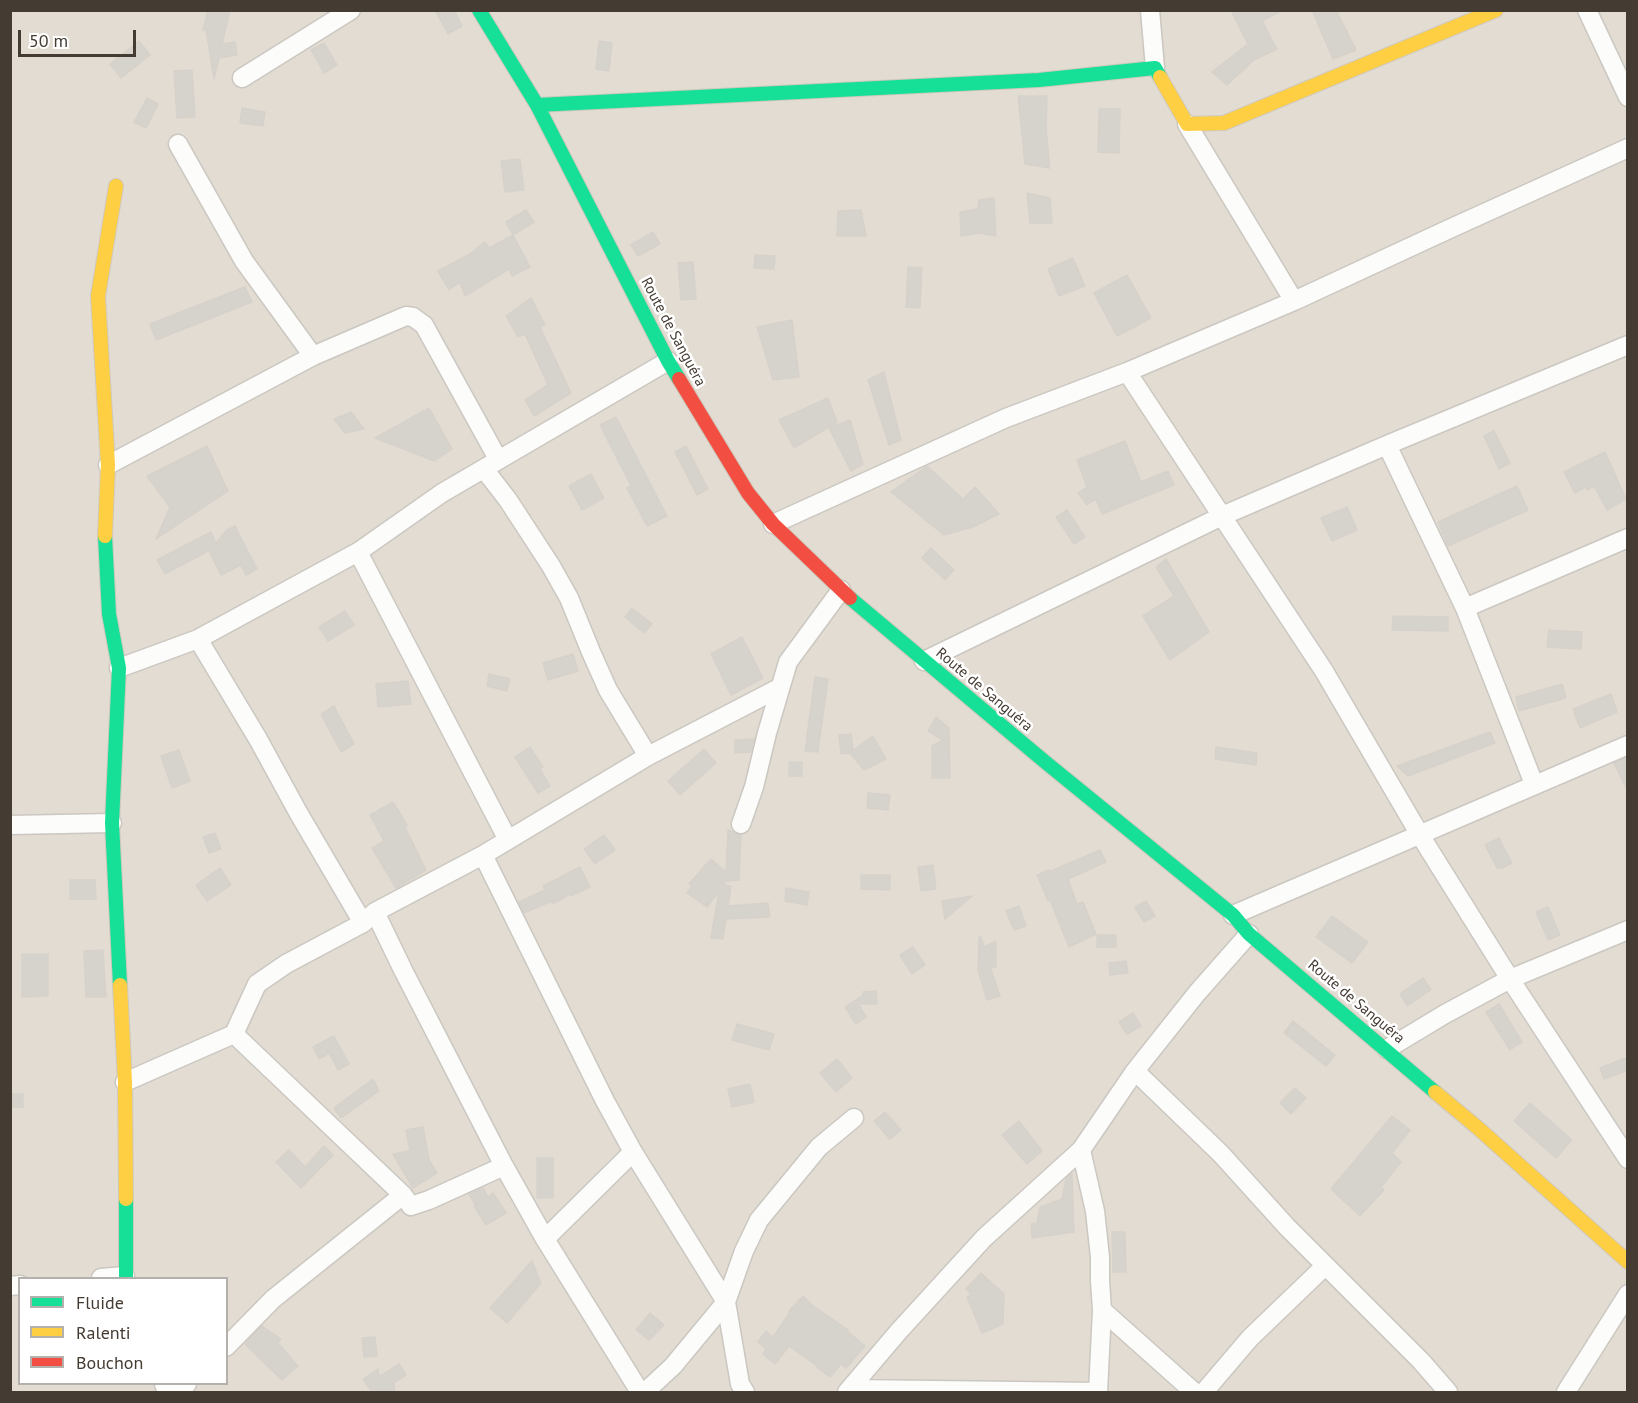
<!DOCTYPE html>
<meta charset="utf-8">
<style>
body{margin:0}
#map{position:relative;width:1638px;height:1403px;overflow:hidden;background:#eeebe5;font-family:"PT Sans",sans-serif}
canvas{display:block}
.frame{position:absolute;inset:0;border:12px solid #443b32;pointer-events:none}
.legend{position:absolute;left:18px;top:1277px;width:210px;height:108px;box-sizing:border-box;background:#fff;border:2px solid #b4b1ad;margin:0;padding:8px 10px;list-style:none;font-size:18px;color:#443b32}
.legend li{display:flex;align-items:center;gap:12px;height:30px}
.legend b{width:30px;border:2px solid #b4b1ad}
.scale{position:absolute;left:18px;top:30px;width:118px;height:27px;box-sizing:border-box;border:3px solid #443b32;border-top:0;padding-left:8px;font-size:18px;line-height:21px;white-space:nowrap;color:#443b32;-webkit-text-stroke:4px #fff;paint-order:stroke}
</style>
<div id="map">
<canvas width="1638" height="1403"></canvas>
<div class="frame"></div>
<ul class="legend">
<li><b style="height:8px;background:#16e098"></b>Fluide</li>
<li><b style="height:8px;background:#ffcf43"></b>Ralenti</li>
<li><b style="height:8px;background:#f24e42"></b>Bouchon</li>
</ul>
<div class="scale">50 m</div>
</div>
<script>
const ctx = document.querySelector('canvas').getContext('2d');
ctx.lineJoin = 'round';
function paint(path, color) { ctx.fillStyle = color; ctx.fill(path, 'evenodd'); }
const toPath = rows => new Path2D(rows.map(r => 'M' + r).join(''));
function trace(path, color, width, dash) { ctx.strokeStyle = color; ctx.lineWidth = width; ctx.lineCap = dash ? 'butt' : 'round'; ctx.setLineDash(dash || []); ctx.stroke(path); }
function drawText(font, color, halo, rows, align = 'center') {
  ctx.font = font + ' "PT Sans",sans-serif'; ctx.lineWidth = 5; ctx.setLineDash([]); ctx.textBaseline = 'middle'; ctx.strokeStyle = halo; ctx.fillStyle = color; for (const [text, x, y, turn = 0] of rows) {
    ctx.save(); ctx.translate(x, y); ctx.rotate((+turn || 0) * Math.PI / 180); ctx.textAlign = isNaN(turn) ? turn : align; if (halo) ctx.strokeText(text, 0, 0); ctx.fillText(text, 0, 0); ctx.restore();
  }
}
const residential = toPath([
 [10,11,1627,11,1627,1392,11,1392],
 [20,1278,226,1278,226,1384,20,1384]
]);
const building = toPath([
 [208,10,230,10,222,44,235,42,237,55,219,58,214,79,206,30,203,30,208,10],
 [435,10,454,10,462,26,448,34,435,10],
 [1231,10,1283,10,1262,21,1277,49,1254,60,1227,85,1212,72,1248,44,1231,10],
 [1312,10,1336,10,1356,50,1333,59,1312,10],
 [139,41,150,55,121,78,110,64,139,41],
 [599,41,612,43,609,71,596,69,599,41],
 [324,43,337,65,324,73,311,50,324,43],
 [192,70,195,117,177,118,174,71,192,70],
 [1018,96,1047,96,1046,130,1050,168,1025,164,1018,96],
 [147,98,158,104,146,128,134,122,147,98],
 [242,108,265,112,263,126,240,123,242,108],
 [1099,109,1120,109,1119,153,1098,152,1099,109],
 [520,159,524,190,505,192,501,161,520,159],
 [1027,193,1050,198,1052,223,1030,223,1027,193],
 [994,198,996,236,979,233,961,236,960,212,978,209,979,200,994,198],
 [526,210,534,222,513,235,506,222,526,210],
 [861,210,866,236,837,236,838,211,861,210],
 [653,232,660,244,638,256,631,245,653,232],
 [513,235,530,267,512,276,509,269,465,296,460,282,449,290,438,271,470,254,485,242,489,248,513,235],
 [755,255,775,256,774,269,754,268,755,255],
 [1073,258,1085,286,1059,296,1048,269,1073,258],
 [693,262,696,299,681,300,678,263,693,262],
 [908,267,922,268,920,308,906,307,908,267],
 [1127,275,1151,318,1117,336,1094,293,1127,275],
 [245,287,252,302,156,340,150,324,245,287],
 [531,298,545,325,540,327,571,393,534,416,525,400,548,385,525,334,518,337,506,316,531,298],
 [792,320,799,377,773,380,757,327,792,320],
 [884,372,901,440,889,445,868,380,884,372],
 [828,398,837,422,794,448,779,420,828,398],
 [429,408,452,449,434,461,375,438,429,408],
 [351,412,364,429,345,433,334,419,351,412],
 [616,417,667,516,647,526,627,488,631,486,600,425,616,417],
 [850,420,863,464,851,471,829,428,850,420],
 [1494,431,1510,463,1499,469,1484,436,1494,431],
 [1125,441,1141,482,1168,471,1174,485,1102,514,1096,499,1087,505,1078,493,1087,487,1077,460,1125,441],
 [207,446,228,491,156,539,170,507,147,476,207,446],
 [686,446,708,489,697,495,675,452,686,446],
 [1605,452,1626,499,1607,510,1594,486,1587,490,1586,487,1575,493,1564,472,1605,452],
 [927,466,963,499,975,487,999,514,973,527,944,535,891,492,927,466],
 [591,474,604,498,582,510,569,486,591,474],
 [1517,486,1528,510,1448,546,1438,522,1517,486],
 [1347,507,1357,530,1332,541,1321,518,1347,507],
 [1067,510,1085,537,1074,544,1056,517,1067,510],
 [235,526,257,569,246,575,241,565,221,575,209,551,210,550,165,574,157,560,211,532,216,543,227,530,235,526],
 [931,548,954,570,945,580,922,558,931,548],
 [1166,559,1209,632,1170,660,1143,616,1174,596,1156,567,1166,559],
 [632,608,652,624,644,633,625,617,632,608],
 [345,611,354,625,328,641,319,627,345,611],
 [1393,616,1448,617,1448,631,1392,630,1393,616],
 [1549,630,1582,632,1581,649,1547,647,1549,630],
 [742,637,763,678,731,695,711,654,742,637],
 [573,654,578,671,548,680,543,663,573,654],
 [489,674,510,679,507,691,487,686,489,674],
 [815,677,828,679,818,752,805,751,815,677],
 [408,681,411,704,378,707,376,684,408,681],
 [1562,684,1566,698,1519,711,1516,697,1562,684],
 [1611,694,1617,712,1580,728,1573,709,1611,694],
 [334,706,354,744,341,752,321,714,334,706],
 [936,717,949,728,950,778,932,778,932,746,943,740,928,731,936,717],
 [1490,732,1495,743,1408,776,1397,766,1490,732],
 [851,734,853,750,873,736,886,759,864,770,850,753,841,754,839,735,851,734],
 [754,739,751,752,735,753,735,740,754,739],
 [530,747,543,767,540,769,550,786,538,793,515,757,530,747],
 [1216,747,1257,753,1256,765,1215,759,1216,747],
 [704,749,716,763,680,795,668,781,704,749],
 [179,750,190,781,172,788,161,756,179,750],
 [1628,757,1628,792,1614,763,1628,757],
 [789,762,802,762,802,776,789,776,789,762],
 [868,793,890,795,888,810,867,808,868,793],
 [393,802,407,825,405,827,426,870,396,888,372,848,384,841,370,815,393,802],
 [728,830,741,835,739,880,726,881,723,885,731,886,728,906,768,903,770,917,726,919,723,939,711,938,719,891,707,907,687,893,692,886,689,884,711,859,726,872,728,830],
 [215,833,221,849,209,853,203,837,215,833],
 [604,835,615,850,595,864,584,849,604,835],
 [1499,838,1512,863,1502,868,1497,868,1485,845,1499,838],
 [1100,850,1106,862,1068,879,1077,904,1083,902,1096,934,1069,947,1050,900,1048,901,1037,875,1049,870,1049,872,1100,850],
 [933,865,936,889,921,891,918,867,933,865],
 [580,867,590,887,571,896,570,894,553,904,552,901,524,913,519,902,545,890,543,886,580,867],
 [220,868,231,885,207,901,196,885,220,868],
 [861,875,890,875,890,890,861,889,861,875],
 [70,880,95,880,96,899,70,899,70,880],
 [786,888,809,892,807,905,785,901,786,888],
 [972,896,945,919,942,901,972,896],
 [1146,901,1155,916,1144,922,1135,907,1146,901],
 [1019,906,1026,926,1014,930,1006,911,1019,906],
 [1548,907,1560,935,1548,940,1536,912,1548,907],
 [1332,916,1368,942,1352,963,1316,937,1332,916],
 [1097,935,1116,935,1116,947,1097,947,1097,935],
 [979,937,981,937,984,947,996,941,996,967,990,967,1000,996,987,1000,978,970,979,937],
 [913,947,925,965,912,974,900,955,913,947],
 [103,950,106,997,86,997,84,951,103,950],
 [22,954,48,954,48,996,22,997,22,954],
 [1126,961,1128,973,1110,975,1109,963,1126,961],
 [1423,978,1431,990,1407,1006,1400,994,1401,993,1423,978],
 [876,991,877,1004,858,1004,866,1017,856,1024,845,1007,863,995,863,992,876,991],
 [1499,1004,1522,1042,1510,1050,1486,1012,1499,1004],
 [1133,1013,1141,1026,1127,1034,1119,1022,1133,1013],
 [1293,1021,1335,1055,1326,1066,1284,1033,1293,1021],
 [737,1024,774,1034,769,1050,732,1040,737,1024],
 [334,1036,349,1064,338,1070,329,1053,319,1059,313,1047,334,1036],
 [1628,1057,1628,1070,1604,1079,1600,1068,1628,1057],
 [837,1059,852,1078,836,1092,820,1073,837,1059],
 [373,1079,379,1091,341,1118,334,1108,373,1079],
 [750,1084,754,1102,732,1107,728,1089,750,1084],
 [1295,1088,1306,1098,1291,1114,1280,1103,1295,1088],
 [10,1094,23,1094,23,1107,10,1107,10,1094],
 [1530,1103,1572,1140,1556,1158,1514,1121,1530,1103],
 [885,1112,901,1130,890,1139,874,1121,885,1112],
 [1392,1116,1410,1130,1392,1153,1401,1162,1381,1187,1384,1190,1360,1216,1331,1189,1392,1116],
 [1019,1121,1042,1151,1027,1164,1002,1135,1019,1121],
 [423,1127,429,1160,437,1173,413,1188,393,1154,410,1151,406,1130,423,1127],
 [324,1146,333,1155,301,1188,276,1162,289,1150,305,1167,324,1146],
 [537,1158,553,1158,553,1198,537,1198,537,1158],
 [1072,1173,1074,1232,1032,1238,1031,1224,1037,1223,1040,1207,1062,1199,1066,1179,1072,1173],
 [483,1188,488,1197,493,1193,506,1213,486,1225,474,1206,475,1205,469,1194,483,1188],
 [1112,1232,1125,1232,1126,1272,1113,1272,1112,1232],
 [532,1261,541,1283,507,1323,490,1308,532,1261],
 [981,1273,1004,1294,1003,1324,982,1333,967,1297,972,1295,966,1289,981,1273],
 [803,1296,812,1305,848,1330,847,1331,865,1346,846,1368,841,1364,830,1377,816,1367,817,1366,789,1346,775,1364,763,1354,766,1349,758,1342,766,1331,773,1337,790,1312,789,1311,803,1296],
 [650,1313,664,1325,649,1340,636,1330,650,1313],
 [262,1326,281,1339,278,1343,298,1366,282,1380,245,1344,262,1326],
 [375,1337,377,1356,364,1357,362,1338,375,1337],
 [399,1364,406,1375,394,1383,395,1392,372,1392,363,1379,378,1369,379,1377,399,1364]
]);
const street = toPath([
 [1150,10,1155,68],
 [1587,10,1628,97],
 [242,78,351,10],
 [1187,124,1294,301],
 [178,144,244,261,313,356],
 [1127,372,1324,671,1420,835,1510,979,1628,1159],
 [1387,445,1465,608,1534,784],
 [108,465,313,356,406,316,413,317,424,325,498,459],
 [484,469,508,500,551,566,569,598,591,652,608,690,648,756],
 [773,524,1006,418,1127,372,1294,301,1447,230,1628,148],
 [358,552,508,840],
 [1465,608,1628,538],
 [198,639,258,739,299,814,363,923],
 [924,661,1222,516,1387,445,1628,345],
 [119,668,198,639,358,552,442,493,668,361],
 [741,824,754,787,767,733,788,662,841,590],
 [10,825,112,823],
 [483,855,605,1101,633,1152,726,1302,740,1384,745,1392],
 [375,912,403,970,504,1166,545,1239,640,1392],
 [1233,915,1628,745],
 [234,1034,403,1195,411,1206,429,1200,504,1166],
 [1387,1049,1445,1014,1510,979,1628,930],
 [1135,1071,1221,1154,1287,1227,1421,1361,1448,1392],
 [125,1082,234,1034,257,984,286,964,363,923,375,912,483,855,648,756,779,688],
 [1081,1150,1095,1211,1100,1257,1100,1281,1102,1310,1098,1392],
 [545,1239,633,1152],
 [101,1278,125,1276],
 [10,1286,20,1285],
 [1102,1310,1194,1392],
 [226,1347,273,1299,403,1195],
 [164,1384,167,1392],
 [851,1389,1098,1392],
 [179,1392,187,1384],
 [645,1392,673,1366,726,1302,744,1251,759,1220,819,1147,854,1118],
 [847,1392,899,1331,984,1238,1081,1150,1135,1071,1197,993,1249,934],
 [1204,1392,1250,1338,1325,1266],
 [1566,1392,1628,1294]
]);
const fast = toPath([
 [479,10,537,105,668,361,679,379],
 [537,105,1039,80,1155,68,1160,77],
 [105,536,109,614,119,668,112,823,120,985],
 [850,598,1044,761,1233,915,1249,934,1435,1092],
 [126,1199,126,1278]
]);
const slow = toPath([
 [1160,77,1187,124,1224,123,1496,10],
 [105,536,108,465,98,296,116,186],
 [120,985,125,1082,126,1199],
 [1435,1092,1478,1128,1628,1262]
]);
const jam = toPath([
 [679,379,748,493,773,524,850,598]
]);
const streetNames = [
 ["Route de Sanguéra",673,332,62],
 ["Route de Sanguéra",984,690,40],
 ["Route de Sanguéra",1356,1002,40]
];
paint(residential, '#e3dcd2');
paint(building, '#d6d2cc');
trace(building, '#d6d2cb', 1.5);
trace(street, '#cbc7c1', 21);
trace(fast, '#cfc9bd', 16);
trace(slow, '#cfc9bd', 16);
trace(jam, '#cfc9bd', 16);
trace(street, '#fcfcfb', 18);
trace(fast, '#16e098', 14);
trace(slow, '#ffcf43', 14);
trace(jam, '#f24e42', 14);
drawText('15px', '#443b32', '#fff', streetNames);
</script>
